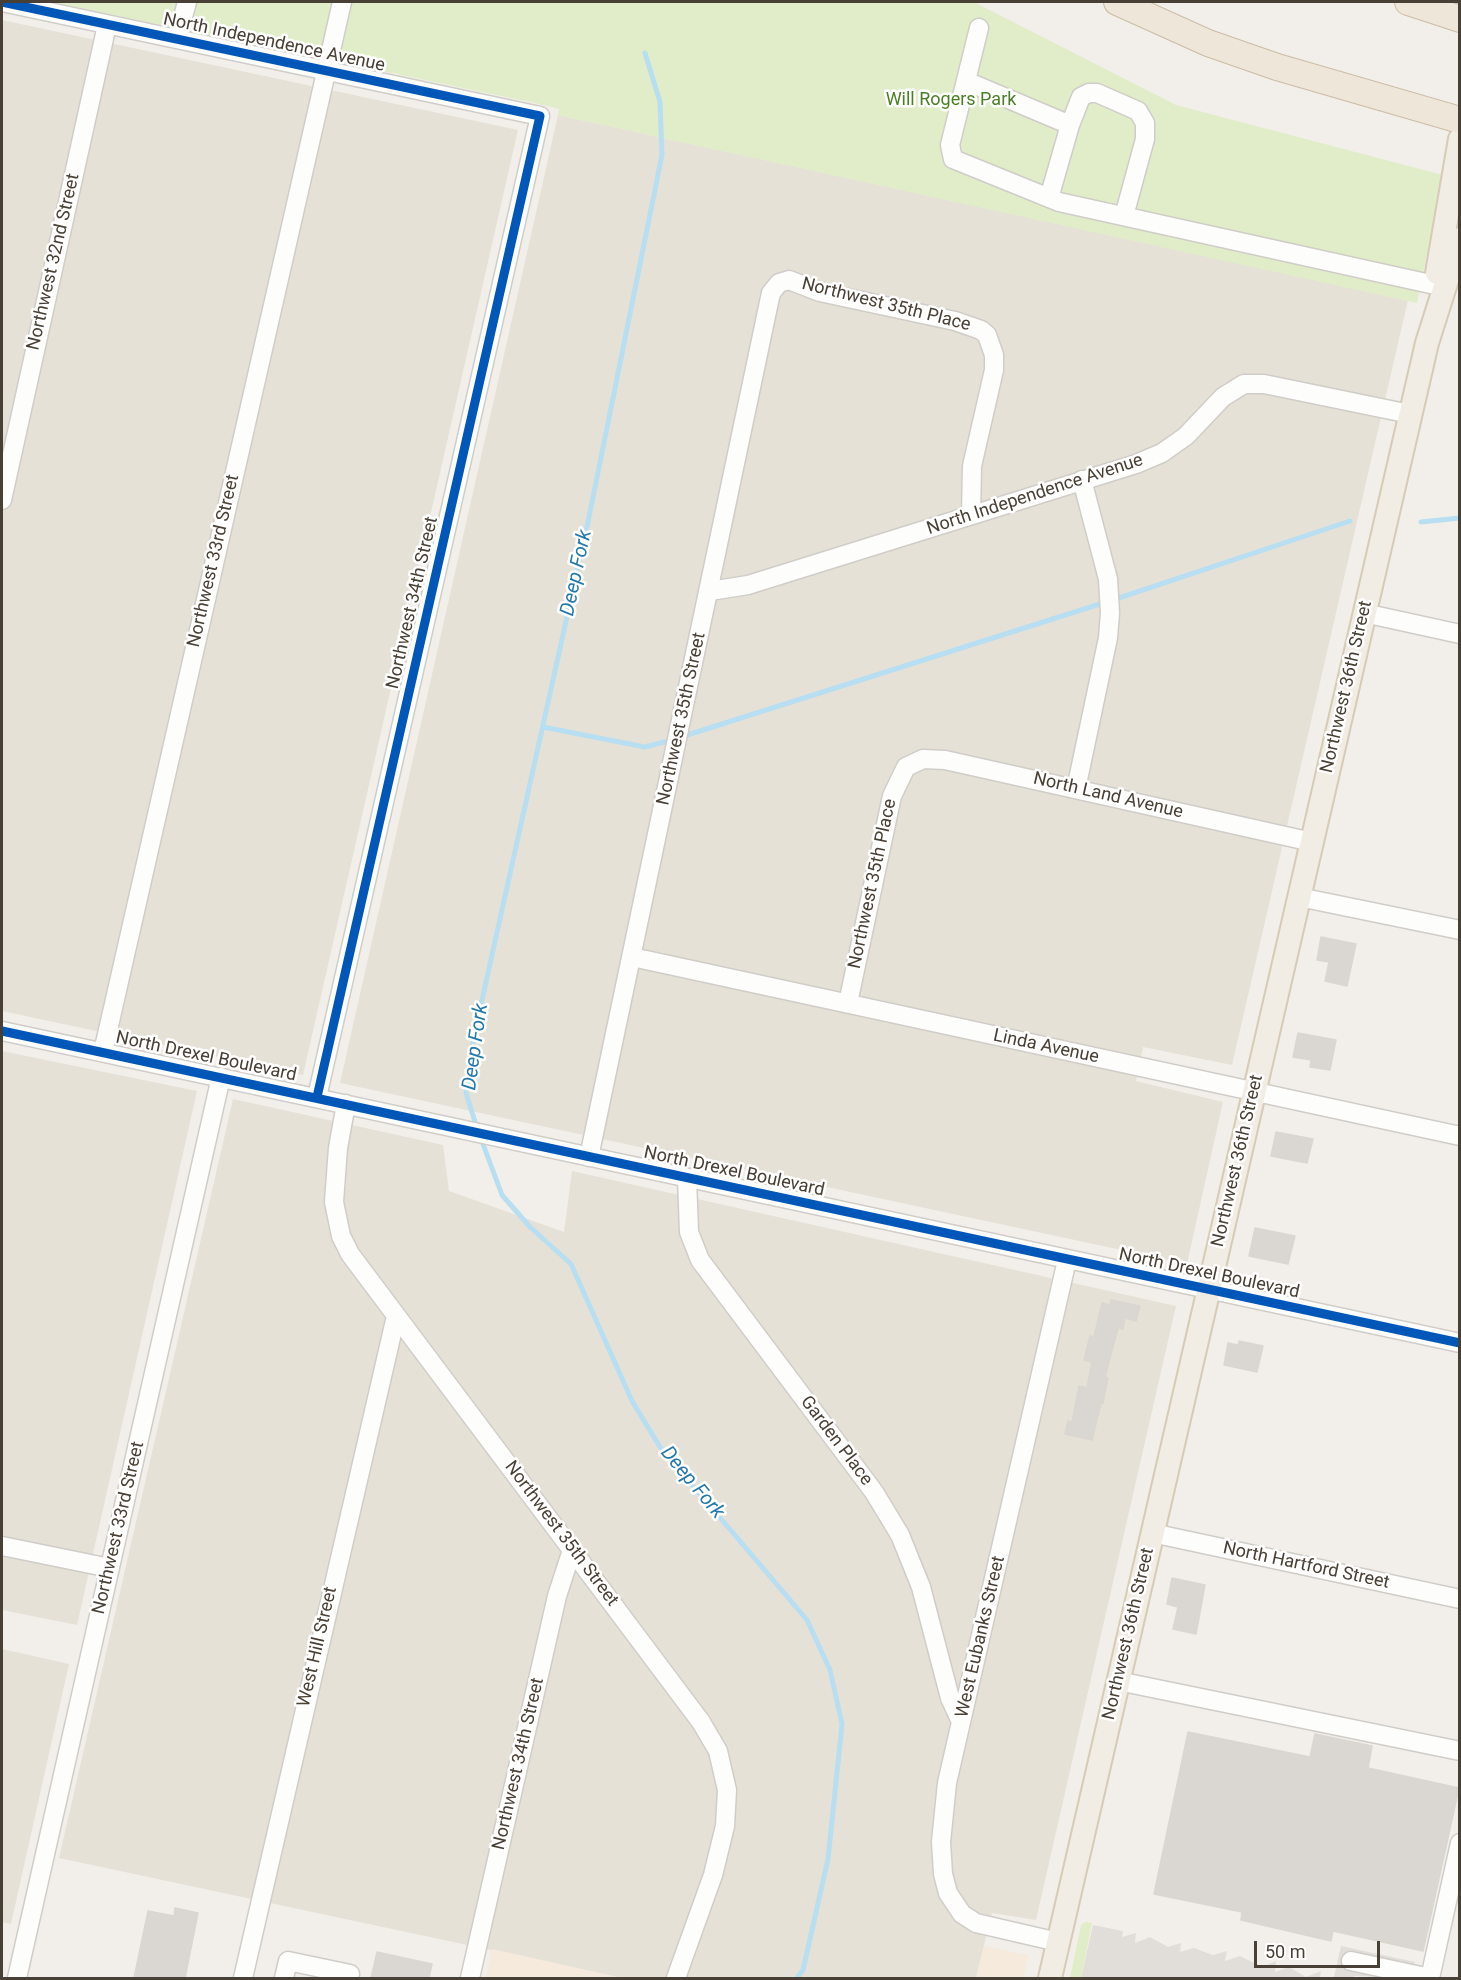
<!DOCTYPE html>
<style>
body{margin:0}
#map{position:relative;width:1461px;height:1980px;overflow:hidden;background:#f2efea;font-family:Roboto,sans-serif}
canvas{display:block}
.frame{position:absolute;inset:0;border:3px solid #494035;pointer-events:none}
.scale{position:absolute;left:1254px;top:1941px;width:126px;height:27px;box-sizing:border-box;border:3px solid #494035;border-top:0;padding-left:8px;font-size:18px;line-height:21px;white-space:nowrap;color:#494035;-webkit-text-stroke:4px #fff;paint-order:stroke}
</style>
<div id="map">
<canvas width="1461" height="1980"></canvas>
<div class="frame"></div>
<div class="scale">50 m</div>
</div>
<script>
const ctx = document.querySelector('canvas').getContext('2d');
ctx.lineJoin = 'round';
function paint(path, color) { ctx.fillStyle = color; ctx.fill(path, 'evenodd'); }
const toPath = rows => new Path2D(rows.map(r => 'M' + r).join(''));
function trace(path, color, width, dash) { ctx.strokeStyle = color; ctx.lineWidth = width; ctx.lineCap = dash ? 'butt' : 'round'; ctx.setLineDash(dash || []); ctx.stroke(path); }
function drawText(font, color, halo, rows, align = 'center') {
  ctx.font = font + ' Roboto,sans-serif'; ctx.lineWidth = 5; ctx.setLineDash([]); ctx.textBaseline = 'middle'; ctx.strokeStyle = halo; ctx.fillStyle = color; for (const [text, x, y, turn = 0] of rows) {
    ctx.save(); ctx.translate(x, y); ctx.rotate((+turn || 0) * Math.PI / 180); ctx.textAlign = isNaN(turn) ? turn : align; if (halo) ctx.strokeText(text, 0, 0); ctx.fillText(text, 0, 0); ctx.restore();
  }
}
const residential = toPath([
 [2,20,518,130,303,1075,2,1011],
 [558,115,1408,300,1232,1065,1143,1047,1136,1081,1223,1102,1187,1264,340,1083],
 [2,1051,197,1091,77,1625,2,1610],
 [233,1099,443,1145,449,1191,564,1232,572,1171,1176,1306,1036,1920,992,1913,976,1978,622,1978,59,1858],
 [2,1649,69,1664,11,1924,2,1922]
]);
const commercial = toPath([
 [984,1946,1029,1955,1023,1978,976,1978],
 [492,1949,622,1978,486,1978]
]);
const green = toPath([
 [52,2,974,2,1176,105,1443,175,1417,303,558,115,559,109,535,103],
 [1085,1922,1092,1923,1081,1978,1070,1978,1081,1925]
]);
const parking = toPath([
 [1093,1925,1123,1931,1122,1937,1136,1933,1135,1943,1150,1937,1168,1947,1181,1943,1180,1952,1194,1948,1213,1955,1227,1951,1225,1961,1240,1956,1262,1967,1276,1961,1275,1972,1289,1967,1306,1977,1321,1971,1320,1978,1081,1978],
 [1341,1946,1415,1962,1412,1978,1354,1976,1353,1978,1331,1978,1334,1977]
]);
const stream = toPath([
 [1421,522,1460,518],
 [543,727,645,747,672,740],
 [681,737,1122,597,1350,521],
 [477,1128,466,1093,474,1036,588,522,662,155,660,102,645,53],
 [480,1136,502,1195,530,1227,571,1264,632,1401,660,1447,807,1620,830,1670,842,1724,828,1859,803,1970,797,1978]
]);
const building = toPath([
 [1321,937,1356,944,1347,986,1325,981,1329,962,1317,960,1321,937],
 [1298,1033,1336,1040,1330,1070,1310,1067,1311,1060,1293,1057,1298,1033],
 [1276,1132,1313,1139,1307,1163,1271,1156,1276,1132],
 [1255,1228,1295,1236,1288,1264,1249,1256,1255,1228],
 [1111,1300,1140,1306,1136,1321,1125,1318,1123,1329,1118,1328,1105,1377,1108,1378,1103,1403,1101,1403,1092,1440,1065,1434,1068,1421,1072,1422,1079,1386,1087,1388,1092,1362,1084,1360,1090,1336,1094,1337,1102,1303,1110,1305,1111,1300],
 [1239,1341,1263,1346,1257,1372,1224,1365,1228,1343,1238,1345,1239,1341],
 [1172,1578,1205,1585,1196,1634,1173,1629,1178,1607,1167,1604,1172,1578],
 [1188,1732,1310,1757,1315,1734,1372,1746,1368,1768,1459,1788,1423,1951,1333,1931,1331,1941,1241,1920,1242,1912,1154,1894,1188,1732],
 [175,1908,198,1913,185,1978,134,1978,148,1911,174,1916,175,1908],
 [377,1952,432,1964,429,1978,371,1978,377,1952]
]);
const minor = toPath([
 [2,2,540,116,317,1097],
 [979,28,950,145,953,159,1059,202,1435,285],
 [177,39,187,2],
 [966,81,1070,125,1081,97,1089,93,1097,93,1138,111,1145,123,1145,139,1124,216],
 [1049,198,1070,125],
 [2,500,107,25],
 [710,591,748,585,1136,464,1162,453,1186,436,1223,397,1244,384,1264,384,1410,414],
 [1364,613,1460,634],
 [1076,789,1108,638,1110,613,1108,579,1082,480],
 [1299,897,1460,930],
 [632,957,1460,1136],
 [848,1003,892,796,906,767,923,759,945,760,1312,842],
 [2,1031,1460,1343],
 [103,1052,342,2],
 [346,1104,338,1148,334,1202,341,1236,350,1254,701,1722,718,1751,727,1790,725,1826,713,1875,676,1978],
 [589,1157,769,302,771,293,779,283,789,280,820,292,955,321,981,330,987,335,994,355,994,370,972,466,971,515],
 [687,1178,689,1232,700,1260,874,1492,900,1535,921,1587,950,1698,961,1722],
 [1152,1533,1460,1599],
 [2,1546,110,1568],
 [1118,1681,1460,1751],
 [1058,1942,976,1923,962,1914,948,1893,943,1874,941,1842,947,1783,1067,1260],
 [1351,1961,1430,1978],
 [17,1978,221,1077],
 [243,1978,396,1316],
 [284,1978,288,1961,350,1974,349,1978],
 [470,1978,557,1596,572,1550],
 [1430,1978,1460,1843]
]);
const major = toPath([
 [1437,273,1460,139],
 [1050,1978,1427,343,1460,239]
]);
const highway = toPath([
 [1117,2,1208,43,1277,67,1460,120],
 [1408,2,1460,19]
]);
const cycleway = toPath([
 [2,2,540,116,317,1097],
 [2,1031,1460,1343]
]);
const streetNames = [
 ["North Independence Avenue",274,43,12],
 ["Northwest 32nd Street",54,262,-77],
 ["Northwest 35th Place",886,305,14],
 ["North Independence Avenue",1035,495,-18],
 ["Northwest 33rd Street",214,561,-77],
 ["Northwest 34th Street",413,603,-77],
 ["Northwest 36th Street",1347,687,-77],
 ["Northwest 35th Street",682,719,-78],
 ["North Land Avenue",1108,796,13],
 ["Northwest 35th Place",873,884,-78],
 ["Linda Avenue",1046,1047,12],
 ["North Drexel Boulevard",206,1057,12],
 ["Northwest 36th Street",1238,1161,-77],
 ["North Drexel Boulevard",734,1172,12],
 ["North Drexel Boulevard",1209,1274,12],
 ["Garden Place",836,1441,53],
 ["Northwest 33rd Street",119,1528,-77],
 ["Northwest 35th Street",561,1534,53],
 ["North Hartford Street",1306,1566,12],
 ["Northwest 36th Street",1129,1634,-77],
 ["West Eubanks Street",981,1637,-77],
 ["West Hill Street",318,1647,-77],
 ["Northwest 34th Street",519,1764,-77]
];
const parkNames = [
 ["Will Rogers Park",951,100]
];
const waterNames = [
 ["Deep Fork",577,573,-78],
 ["Deep Fork",476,1047,-82],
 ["Deep Fork",692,1483,50]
];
paint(residential, '#e6e1d7');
paint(commercial, '#f5eadc');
paint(green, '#e0edc8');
paint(parking, '#e1deda');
trace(stream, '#b8def2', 5);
paint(building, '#dad6d1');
trace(building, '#dad6d0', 1.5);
trace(minor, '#d0cdc8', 21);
trace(major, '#d5cbb6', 26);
trace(highway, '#ccbba4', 28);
trace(minor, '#fdfdfc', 18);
trace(major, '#f1ece4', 22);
trace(highway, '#ede6d9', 26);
trace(cycleway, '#0057b8', 9);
drawText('18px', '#494035', '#fff', streetNames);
drawText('18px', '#4a7f24', '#fff', parkNames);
drawText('italic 20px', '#2478ac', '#fff', waterNames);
</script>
